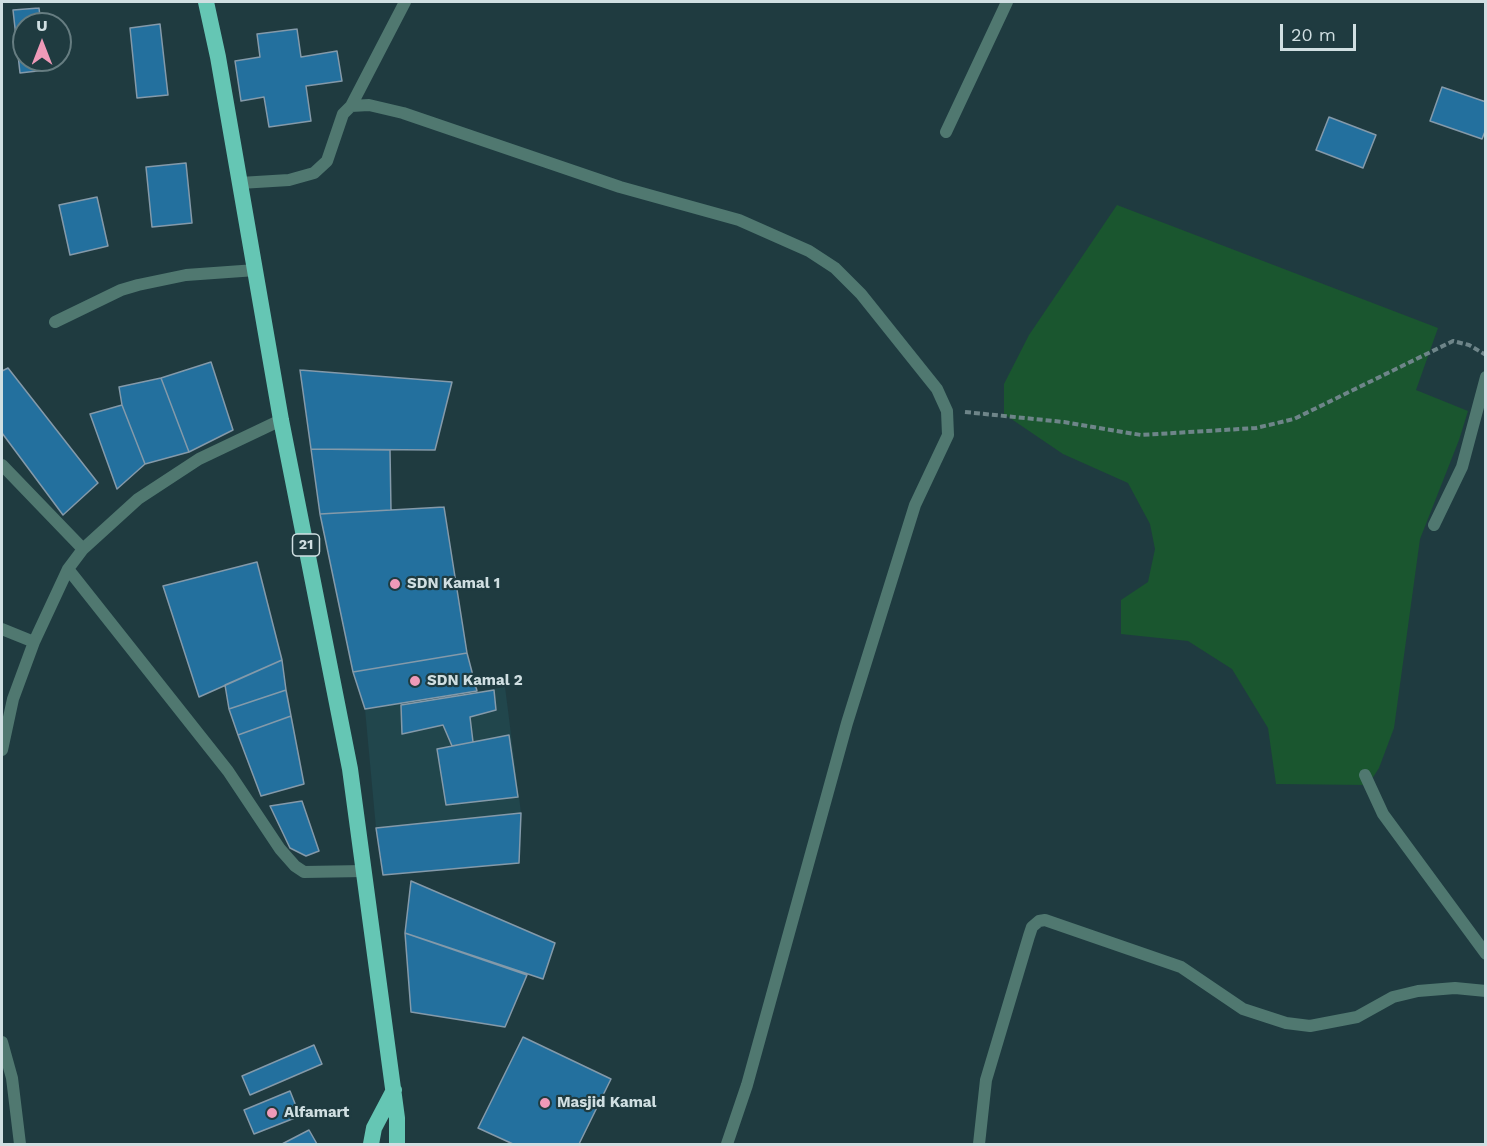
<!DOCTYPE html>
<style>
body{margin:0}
#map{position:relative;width:1487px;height:1146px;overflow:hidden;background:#1f3b40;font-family:"Work Sans",sans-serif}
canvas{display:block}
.frame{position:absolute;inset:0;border:3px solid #d0dfe2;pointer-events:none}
.north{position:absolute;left:12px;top:12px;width:60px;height:60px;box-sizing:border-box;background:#1f3b40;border:2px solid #667d81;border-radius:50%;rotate:0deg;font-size:16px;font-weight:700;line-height:24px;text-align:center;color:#d0dfe2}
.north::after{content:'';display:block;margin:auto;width:21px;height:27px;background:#ef9ab8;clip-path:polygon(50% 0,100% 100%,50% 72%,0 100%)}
.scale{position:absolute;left:1280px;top:24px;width:76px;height:27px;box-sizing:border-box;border:3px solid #d0dfe2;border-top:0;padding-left:8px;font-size:18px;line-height:21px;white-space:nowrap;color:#d0dfe2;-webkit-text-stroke:4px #1f3b40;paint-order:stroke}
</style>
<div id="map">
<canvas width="1487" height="1146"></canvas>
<div class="frame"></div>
<div class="north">U</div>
<div class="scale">20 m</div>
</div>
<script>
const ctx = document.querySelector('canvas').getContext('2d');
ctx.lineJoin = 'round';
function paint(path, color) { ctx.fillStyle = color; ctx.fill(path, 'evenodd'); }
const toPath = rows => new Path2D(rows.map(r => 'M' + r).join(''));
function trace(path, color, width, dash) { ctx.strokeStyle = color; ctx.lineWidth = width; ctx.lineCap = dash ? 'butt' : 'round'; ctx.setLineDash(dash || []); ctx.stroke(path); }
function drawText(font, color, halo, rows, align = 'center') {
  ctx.font = font + ' "Work Sans",sans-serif'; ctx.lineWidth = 4.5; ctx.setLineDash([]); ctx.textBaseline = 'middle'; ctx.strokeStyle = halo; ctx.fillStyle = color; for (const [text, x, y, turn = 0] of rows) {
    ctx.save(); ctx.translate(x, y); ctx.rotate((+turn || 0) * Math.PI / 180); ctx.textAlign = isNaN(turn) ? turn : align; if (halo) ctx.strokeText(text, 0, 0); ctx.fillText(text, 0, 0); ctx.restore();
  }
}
const built = toPath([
 [505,687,521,813,376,828,365,709]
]);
const green = toPath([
 [1117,205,1438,328,1416,390,1468,411,1459,440,1420,539,1394,728,1379,768,1368,785,1276,784,1268,728,1232,669,1188,641,1121,634,1121,600,1148,582,1155,549,1150,524,1128,483,1063,454,1004,414,1004,384,1029,335]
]);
const building = toPath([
 [39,8,41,24,24,24,24,60,45,60,46,70,20,73,13,10,39,8],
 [160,24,168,95,137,98,130,28,160,24],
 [297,29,301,57,337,51,342,81,306,86,311,121,269,127,264,97,241,101,235,61,260,57,257,34,297,29],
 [1442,87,1486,102,1486,129,1482,139,1430,121,1442,87],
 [1329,117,1376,135,1363,168,1316,150,1329,117],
 [186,163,192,223,152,227,146,167,186,163],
 [97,197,108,246,70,255,59,205,97,197],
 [211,362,233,430,189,452,161,378,211,362],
 [8,368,98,483,63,515,2,433,2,371,8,368],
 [300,370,452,382,435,450,311,449,300,370],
 [161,378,189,452,145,464,122,405,119,387,161,378],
 [122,405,145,464,117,489,90,414,122,405],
 [311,449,390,450,391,510,320,514,311,449],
 [444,507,467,653,353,672,320,514,444,507],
 [257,562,282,660,199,697,163,586,257,562],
 [467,653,477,691,365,709,353,672,467,653],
 [282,660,286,690,229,709,225,685,282,660],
 [286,690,291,716,238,735,229,709,286,690],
 [494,690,496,710,470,717,473,742,452,746,443,725,402,734,401,705,494,690],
 [291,716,304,784,261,796,238,735,291,716],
 [509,735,518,797,446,805,437,749,509,735],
 [302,801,319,851,306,856,290,848,270,806,302,801],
 [521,813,519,863,383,875,376,828,521,813],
 [411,881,555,943,543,979,405,933,411,881],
 [405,933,527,975,505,1027,411,1012,405,933],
 [523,1037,611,1079,579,1144,513,1144,478,1128,523,1037],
 [314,1045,322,1064,250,1095,242,1076,314,1045],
 [290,1091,300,1116,254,1134,244,1110,290,1091],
 [309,1130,317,1144,282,1144,309,1130]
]);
const path = toPath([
 [965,412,1064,422,1141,435,1256,428,1294,419,1453,341,1469,345,1486,355]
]);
const service = toPath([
 [2,1042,12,1078,20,1144]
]);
const minor = toPath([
 [351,106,405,2],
 [946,132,1007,2],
 [240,183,289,180,314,173,327,161,343,114,351,106,369,105,403,113,620,187,739,220,809,251,835,268,861,294,937,389,947,411,948,435,915,505,847,723,747,1085,727,1144],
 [55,322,121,290,138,285,186,275,256,270],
 [2,465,83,549,138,499,199,459,281,420],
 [1434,525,1462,467,1486,377],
 [68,569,228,771,280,849,295,866,304,872,364,871],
 [2,629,34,642],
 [2,750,13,699,34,642,68,569,83,549],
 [1365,775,1383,814,1486,954],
 [979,1144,986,1080,1029,936,1032,927,1039,921,1045,920,1181,967,1243,1009,1286,1023,1310,1026,1357,1017,1393,997,1418,991,1455,988,1486,991]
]);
const trunk = toPath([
 [206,2,218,57,281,420,350,769,397,1118,397,1144],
 [371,1144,374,1128,394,1090]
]);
const markers = [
 [395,584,6,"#ef9ab8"],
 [415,681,6,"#ef9ab8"],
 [545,1103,6,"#ef9ab8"],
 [272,1113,6,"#ef9ab8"]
];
const shields = [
 [306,545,27]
];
const shieldNames = [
 ["21",306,545]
];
const poiNames = [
 ["SDN Kamal 1",407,584],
 ["SDN Kamal 2",427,681],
 ["Masjid Kamal",557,1103],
 ["Alfamart",284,1113]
];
paint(built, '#21464c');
paint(green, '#1a562f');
paint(building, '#23709e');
trace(building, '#849aaa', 1.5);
trace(path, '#6e8589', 4, [6, 3]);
trace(service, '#507870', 12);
trace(minor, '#507870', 12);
trace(trunk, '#65c6b4', 16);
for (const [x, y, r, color] of markers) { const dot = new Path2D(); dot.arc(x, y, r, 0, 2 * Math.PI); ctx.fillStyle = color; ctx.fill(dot); trace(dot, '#1f3b40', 2); }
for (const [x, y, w] of shields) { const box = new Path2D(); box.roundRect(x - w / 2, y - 11, w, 22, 4.5); ctx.fillStyle = '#1f3b40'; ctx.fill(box); trace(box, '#d0dfe2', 1.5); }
drawText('bold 14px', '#d0dfe2', null, shieldNames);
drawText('bold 15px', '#d0dfe2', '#1f3b40', poiNames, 'left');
</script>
